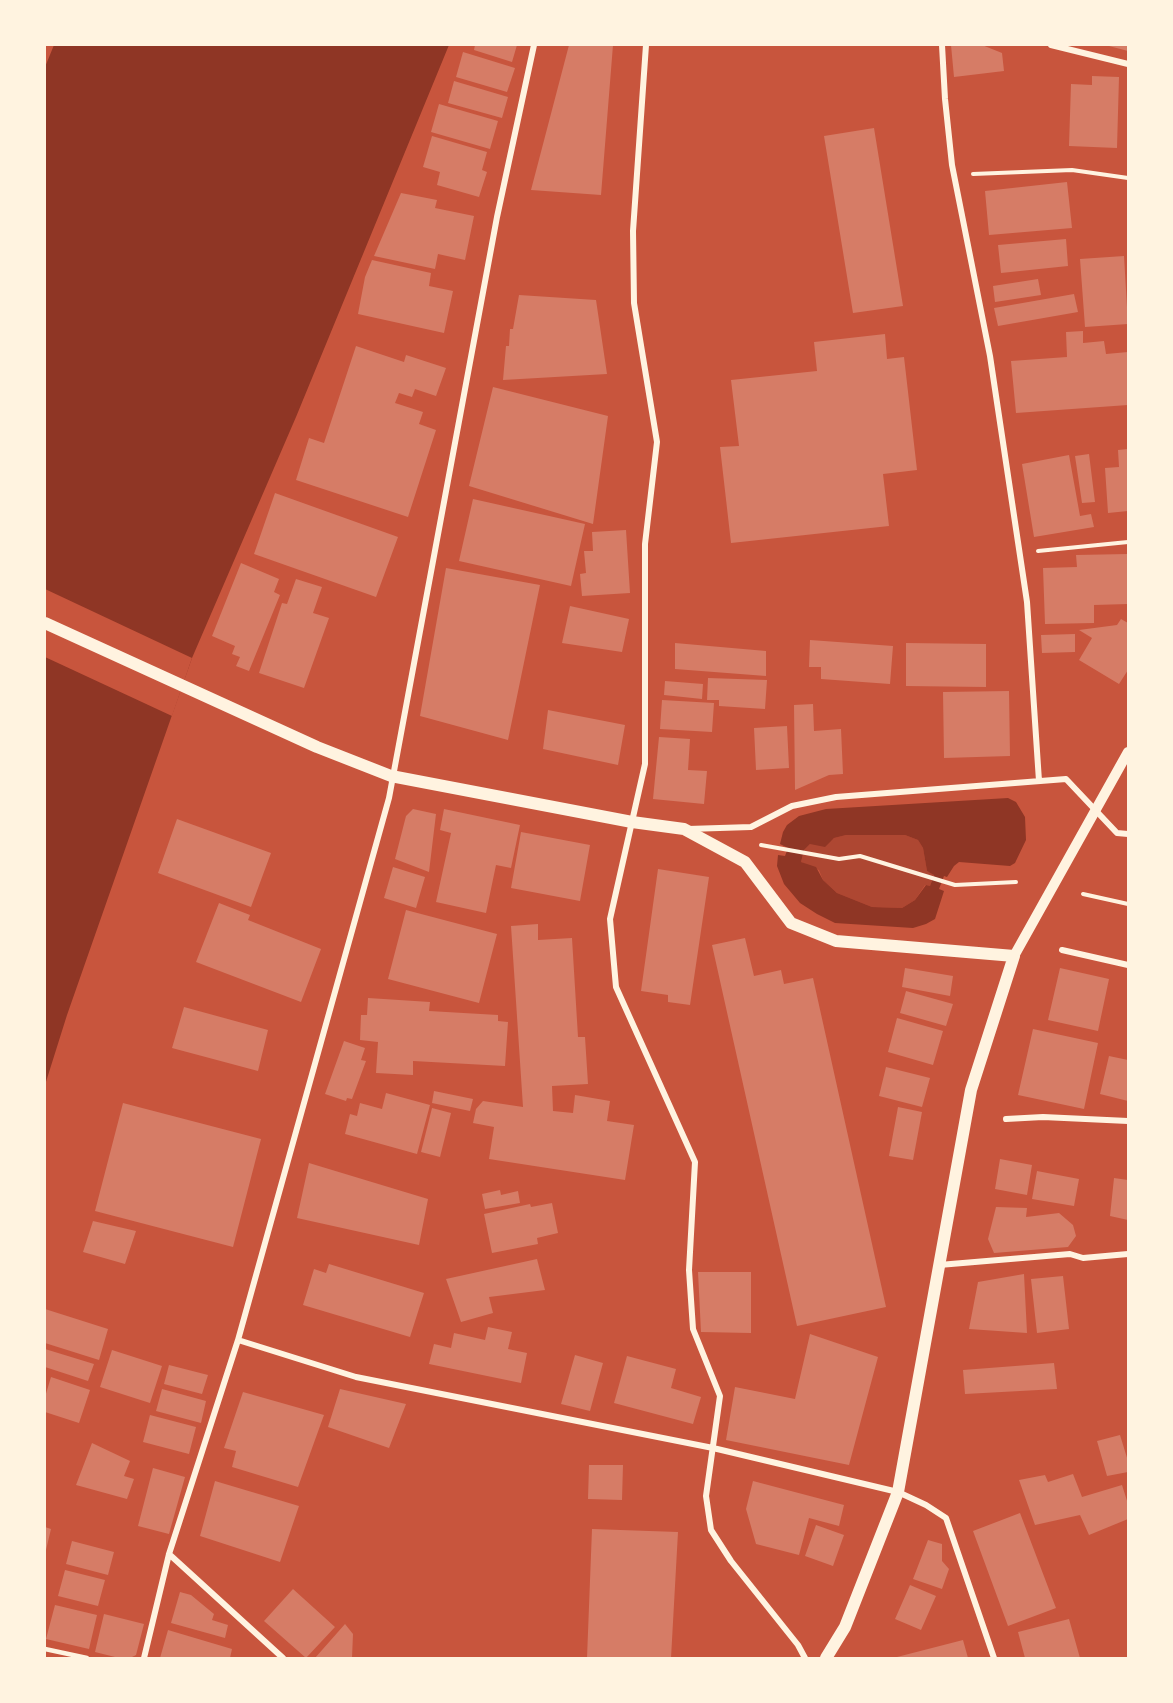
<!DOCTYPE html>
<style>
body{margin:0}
#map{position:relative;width:1173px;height:1703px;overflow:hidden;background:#c8553d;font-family:Arial,sans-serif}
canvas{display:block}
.frame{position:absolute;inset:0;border:46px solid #fff3e0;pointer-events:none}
</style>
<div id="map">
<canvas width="1173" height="1703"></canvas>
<div class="frame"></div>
</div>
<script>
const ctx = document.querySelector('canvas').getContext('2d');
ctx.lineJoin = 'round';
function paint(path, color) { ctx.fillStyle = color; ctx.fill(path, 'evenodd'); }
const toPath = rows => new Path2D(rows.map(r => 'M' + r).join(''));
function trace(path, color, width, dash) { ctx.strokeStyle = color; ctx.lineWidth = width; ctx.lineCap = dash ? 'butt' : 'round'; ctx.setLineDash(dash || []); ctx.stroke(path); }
const green = toPath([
 [846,835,905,835,918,840,923,848,927,871,934,874,930,886,925,885,915,900,902,908,872,907,837,893,823,880,819,870,801,862,804,850,810,844,829,842,834,838]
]);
const water = toPath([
 [54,45,449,45,296,417,192,658,67,1015,45,1085,45,67],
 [1008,798,1016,802,1025,817,1026,840,1015,863,1010,866,959,862,954,866,947,877,944,876,939,889,944,891,935,919,926,924,913,928,835,923,817,914,800,903,784,884,777,866,778,855,785,856,788,848,780,844,783,832,787,825,799,816,826,809],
 [846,835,905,835,918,840,923,848,927,871,934,875,930,886,926,885,915,900,902,908,872,907,837,893,823,880,816,867,801,862,804,850,810,844,825,847,834,838]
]);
const pier = toPath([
 [45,589,192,658,172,716,45,657]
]);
const building = toPath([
 [475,45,517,45,512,62,474,50],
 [569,45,613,45,601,195,531,190],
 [951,45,982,45,1002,53,1004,71,954,77],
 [1128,45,1128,51,1109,46,1109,45],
 [463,52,515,68,507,92,456,77],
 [1092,76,1119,77,1117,148,1069,146,1071,84,1092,85],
 [454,81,508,97,502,118,448,103],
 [439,104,498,121,490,149,431,132],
 [874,128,903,306,853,313,824,136],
 [432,136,487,152,482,170,487,172,479,197,437,185,440,172,423,167],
 [1067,182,1072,228,989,235,985,191],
 [401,193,437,200,435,208,474,216,465,260,438,254,435,269,374,256],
 [1066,239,1068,266,1001,273,998,245],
 [1124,256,1128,324,1085,327,1080,259],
 [372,260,431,273,429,286,453,291,444,333,358,314,365,277],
 [1038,279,1041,295,995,302,993,286],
 [1074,294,1078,312,998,326,994,308],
 [519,295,596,300,607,374,503,380,506,346,509,346,510,329,513,329],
 [1083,331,1083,343,1104,341,1106,354,1128,352,1128,405,1016,413,1011,361,1067,357,1066,332],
 [885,334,887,359,904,357,917,470,883,474,889,526,731,543,720,447,739,446,731,380,817,371,814,342],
 [356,346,404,362,406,355,446,368,436,396,415,389,412,397,399,393,395,403,423,412,419,424,436,430,408,517,296,480,309,438,324,443],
 [493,387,608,416,593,524,469,486],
 [1128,449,1128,511,1108,513,1105,468,1119,467,1118,450],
 [1089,454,1095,502,1082,503,1075,456],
 [1069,455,1080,516,1091,514,1094,527,1034,537,1022,464],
 [275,493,398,537,376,597,254,554],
 [473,499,585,524,571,586,459,561],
 [626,530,630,593,582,596,580,574,586,573,584,551,593,551,592,532],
 [1128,554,1128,604,1094,605,1094,623,1045,624,1043,568,1077,567,1076,555],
 [241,563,279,579,274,592,280,595,249,671,236,666,240,657,232,654,235,646,212,636],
 [446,568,540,585,508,740,420,716],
 [296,579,322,587,313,613,329,618,304,688,259,673,282,603,287,604],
 [570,606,629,619,622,652,562,643],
 [1121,619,1128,623,1128,670,1119,684,1079,660,1092,638,1079,630,1117,625],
 [1075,634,1075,652,1042,653,1041,635],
 [810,640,893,646,890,684,821,679,821,667,809,667],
 [675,643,766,651,766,676,675,669],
 [906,643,986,644,986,687,906,686],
 [708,678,767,680,765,709,719,706,719,700,707,700],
 [665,681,703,684,702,699,664,695],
 [1009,691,1010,756,944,758,943,692],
 [662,700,714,703,712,732,660,729],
 [813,704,814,731,841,729,843,774,829,775,795,790,794,705],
 [548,710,625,725,618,765,543,749],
 [787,726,789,768,756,770,754,728],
 [659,737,690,739,688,770,707,771,704,804,653,799],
 [413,809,436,814,429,872,395,859,406,816],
 [444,809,520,825,511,868,496,865,486,913,436,902,451,833,440,830],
 [177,819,271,853,251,907,158,873],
 [521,832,590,845,580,901,511,888],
 [393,867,425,877,416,908,384,898],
 [658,869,709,877,690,1005,668,1002,668,995,641,991],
 [219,903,250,915,248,920,321,949,301,1002,196,962],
 [406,910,497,934,479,1003,388,979],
 [538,924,538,940,572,938,578,1037,585,1037,588,1084,552,1086,553,1111,573,1113,575,1095,610,1101,607,1121,634,1125,625,1180,489,1159,494,1127,473,1123,476,1109,483,1101,523,1107,511,926],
 [745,938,754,976,781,970,784,984,813,978,886,1307,797,1326,712,945],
 [905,968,953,976,950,996,902,987],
 [1060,968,1109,979,1098,1031,1048,1020],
 [906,991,953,1004,946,1026,900,1013],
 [368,998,430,1002,429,1011,498,1015,498,1021,508,1022,505,1066,413,1061,413,1075,376,1073,378,1042,360,1040,361,1015,367,1015],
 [184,1007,268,1030,258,1071,172,1048],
 [897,1018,943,1031,933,1065,888,1052],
 [1033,1029,1098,1043,1084,1109,1018,1095],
 [344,1041,365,1048,361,1060,366,1061,352,1099,347,1098,346,1101,325,1094],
 [1109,1056,1128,1060,1128,1101,1100,1094],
 [886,1067,930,1078,922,1107,879,1096],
 [434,1091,473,1099,470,1111,432,1103],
 [386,1093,430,1105,417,1154,345,1134,350,1114,357,1116,360,1103,382,1109],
 [123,1103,261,1139,233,1247,95,1211],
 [898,1107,922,1112,913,1160,889,1156],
 [432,1108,451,1113,440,1157,421,1152],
 [1000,1159,1032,1165,1027,1195,995,1189],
 [309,1163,428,1199,419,1245,297,1218],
 [1037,1171,1079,1179,1074,1206,1032,1199],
 [1114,1178,1128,1180,1128,1220,1110,1216],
 [500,1190,501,1195,518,1191,520,1203,485,1209,482,1194],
 [552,1203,558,1233,537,1238,538,1244,492,1253,484,1214,530,1204,531,1207],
 [996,1207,1027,1208,1026,1217,1059,1213,1073,1225,1076,1236,1068,1247,994,1253,988,1239],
 [93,1221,136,1231,125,1264,83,1252],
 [537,1259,545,1290,489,1297,493,1313,461,1322,446,1279],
 [329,1264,424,1293,410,1337,303,1305,314,1269,326,1273],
 [698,1272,751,1272,751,1333,701,1332],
 [1024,1274,1027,1333,969,1329,978,1282],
 [1063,1276,1069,1329,1037,1333,1031,1279],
 [45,1309,108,1329,99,1360,45,1343],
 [488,1327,512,1332,508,1349,527,1353,521,1383,429,1364,434,1344,451,1348,454,1333,485,1340],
 [810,1334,878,1357,849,1465,726,1440,735,1387,795,1399],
 [45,1349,94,1364,88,1381,45,1367],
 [112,1350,162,1366,150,1403,100,1387],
 [575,1355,603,1363,590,1411,561,1404],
 [627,1356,676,1369,671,1388,701,1397,693,1424,614,1403],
 [1054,1363,1057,1389,965,1394,963,1370],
 [169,1365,208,1375,202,1394,164,1384],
 [51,1377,90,1390,79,1423,45,1412,45,1397],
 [162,1389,206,1401,201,1423,156,1411],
 [340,1389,406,1404,389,1448,328,1427],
 [243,1392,324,1415,298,1487,232,1467,236,1451,224,1448],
 [150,1415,196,1427,189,1454,143,1442],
 [1120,1435,1128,1461,1128,1472,1107,1476,1097,1441],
 [92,1443,130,1461,124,1476,134,1479,127,1499,76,1485],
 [589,1465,623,1465,622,1500,588,1499],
 [153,1468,185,1477,169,1534,138,1526],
 [1073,1474,1082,1497,1122,1485,1128,1504,1128,1519,1089,1535,1080,1515,1035,1525,1019,1480,1045,1475,1048,1482],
 [215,1481,299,1506,280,1562,200,1536],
 [753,1481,844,1505,839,1526,809,1518,799,1555,756,1544,746,1509],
 [1020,1513,1056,1608,1008,1626,973,1531],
 [816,1525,844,1535,833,1566,805,1556],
 [45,1527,51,1529,46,1550,45,1550],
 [592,1529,678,1532,671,1658,587,1658],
 [928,1540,942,1544,942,1561,949,1569,942,1589,913,1579],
 [72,1541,114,1552,108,1575,66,1564],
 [65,1570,105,1580,98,1606,58,1596],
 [910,1585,936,1596,921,1630,895,1619],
 [293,1589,335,1627,306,1658,264,1621],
 [180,1592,191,1595,214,1614,212,1620,228,1625,225,1638,171,1623],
 [55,1605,97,1615,89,1649,46,1639],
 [104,1614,144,1624,136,1655,130,1658,119,1658,95,1652],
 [1069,1619,1080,1658,1025,1658,1018,1632],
 [345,1624,353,1634,352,1658,315,1658],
 [168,1630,232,1649,230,1658,160,1658],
 [963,1640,968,1658,897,1658,897,1657]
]);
const path = toPath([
 [973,174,1072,170,1128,178],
 [1038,551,1128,542],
 [761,845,839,859,860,856,955,885,1016,882],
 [1083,894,1128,904]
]);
const service = toPath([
 [45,1649,87,1658]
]);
const minor = toPath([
 [646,45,633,231,634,303,657,442,645,544,645,764,610,919,616,987,695,1162,689,1270,693,1329,720,1396,706,1496,711,1530,731,1561,798,1645,805,1658],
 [942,45,945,99,952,165,990,356,1027,602,1039,781],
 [1051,45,1128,64],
 [688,829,751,827,792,806,836,797,1066,779,1117,833,1128,834],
 [1062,950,1128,965],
 [1006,1119,1043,1117,1128,1121],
 [939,1265,1070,1254,1083,1258,1128,1254],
 [238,1340,356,1377,713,1448,898,1492,926,1505,946,1518,994,1658],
 [169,1554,283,1658],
 [144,1658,169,1554,238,1340,389,798,497,217,534,45]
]);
const tertiary = toPath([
 [1014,956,1128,752]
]);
const secondary = toPath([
 [45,623,317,747,391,776,632,822,684,829,745,862,791,923,836,941,1014,956,971,1090,898,1492,845,1627,826,1658]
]);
paint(green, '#ae4732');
paint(water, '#8f3625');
paint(pier, '#c8553d');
paint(building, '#d67c66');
trace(path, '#fff3e0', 4);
trace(service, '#fff3e0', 4.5);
trace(minor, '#fff3e0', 6);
trace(tertiary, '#fff3e0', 10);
trace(secondary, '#fff3e0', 12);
</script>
